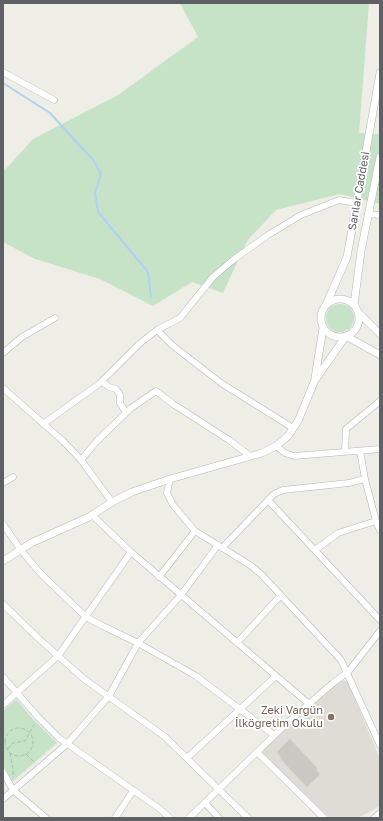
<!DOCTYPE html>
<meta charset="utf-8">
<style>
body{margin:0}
#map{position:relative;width:383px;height:821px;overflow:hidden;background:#eeede6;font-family:"Golos Text",sans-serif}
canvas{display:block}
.frame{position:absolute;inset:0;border:4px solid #5e6065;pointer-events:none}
</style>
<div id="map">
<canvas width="383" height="821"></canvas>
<div class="frame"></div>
</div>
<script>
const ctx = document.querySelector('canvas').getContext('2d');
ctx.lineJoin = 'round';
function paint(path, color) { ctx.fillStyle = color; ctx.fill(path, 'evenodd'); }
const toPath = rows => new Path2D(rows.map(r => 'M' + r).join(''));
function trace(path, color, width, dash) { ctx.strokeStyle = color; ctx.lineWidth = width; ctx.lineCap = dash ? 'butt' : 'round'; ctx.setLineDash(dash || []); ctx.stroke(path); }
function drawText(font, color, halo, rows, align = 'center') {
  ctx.font = font + ' "Golos Text",sans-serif'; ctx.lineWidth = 3.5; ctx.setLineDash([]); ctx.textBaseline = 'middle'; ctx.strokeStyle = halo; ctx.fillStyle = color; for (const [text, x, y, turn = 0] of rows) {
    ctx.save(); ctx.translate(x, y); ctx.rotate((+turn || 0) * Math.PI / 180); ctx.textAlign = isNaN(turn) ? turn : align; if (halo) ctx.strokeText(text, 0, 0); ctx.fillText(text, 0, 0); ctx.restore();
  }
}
const education = toPath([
 [341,680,348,682,380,759,380,806,358,818,330,818,260,752]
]);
const green = toPath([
 [180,3,369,3,359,133,380,134,380,204,340,194,276,210,247,241,223,293,192,282,153,306,100,279,35,259,3,242,3,172,33,139,118,95,198,37],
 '326 318a14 14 0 1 1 28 0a14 14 0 1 1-28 0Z',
 [16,699,32,718,57,743,13,781,11,779,3,765,3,711]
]);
const stream = toPath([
 [3,83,50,113,94,161,101,174,95,193,98,212,148,272,151,297]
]);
const building = toPath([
 [290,739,317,768,316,770,320,774,307,787,280,758,281,757,277,752,290,739]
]);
const path = toPath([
 '5 742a14 14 0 1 1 28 0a14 14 0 1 1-28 0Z',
 [8,749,10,746,13,743,25,741,35,723],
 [10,753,13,769,13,777],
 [26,754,35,763]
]);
const minor = toPath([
 [3,72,54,100],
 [368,214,380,215],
 [157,330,172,345,221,383,293,428],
 [3,353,22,337,55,318],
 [102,382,109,387,116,389,120,395,120,403,126,413],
 [3,388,63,441,81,460,112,502],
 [43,424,99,384,139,344,157,330,180,318,213,277,233,260,268,235,301,215,339,200,356,203],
 [276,446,285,453,294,456,380,449],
 [345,451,346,429,380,401],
 [360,451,365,479,376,521,380,530],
 [81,460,96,442,131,408,156,391,173,404,229,440,250,456],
 [170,479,167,493,173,505,195,531,250,565,261,574,341,660,380,745],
 [3,483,13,477],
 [268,500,380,620],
 [92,515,131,552,309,704],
 [3,524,20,549,41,574,86,617,103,626,138,643,196,676,274,735],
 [222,548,274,494,283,490,349,483,365,479],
 [315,550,338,533,376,521],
 [159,577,195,531],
 [3,604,38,638,84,679,164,736,248,818],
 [237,643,280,596],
 [3,677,38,717,59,738,160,809,170,818],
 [3,705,58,656,131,552],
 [257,752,324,818],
 [187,758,276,676],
 [3,772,13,790,46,818],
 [3,799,67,744,109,696,138,643,181,595,218,545],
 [205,803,219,818],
 [115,818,133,791],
 [189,818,288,722,333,683,348,672,380,631],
 [374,818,380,813]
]);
const tertiary = toPath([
 '321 318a19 19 0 1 1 38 0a19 19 0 1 1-38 0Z',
 [326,305,347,257,380,73],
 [354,305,361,251,380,157],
 [358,312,380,334],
 [315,378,323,328],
 [3,561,31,543,89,517,112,502,132,492,170,479,262,453,276,446,288,436,298,421,315,380,346,336,380,355]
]);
const markers = [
 [331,717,4,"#8d6e63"]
];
const streetNames = [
 ["Sarılar Caddesi",359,191,-80]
];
const educationNames = [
 ["Zeki Vargün",323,711],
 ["İlköğretim Okulu",323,724]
];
paint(education, '#dedcd5');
paint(green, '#c6e3c8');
trace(stream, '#afd1f5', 2);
paint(building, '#cac8c3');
trace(building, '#d2cfc5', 1);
trace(minor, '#b3b5b9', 7);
trace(tertiary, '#b3b5b9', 8);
trace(path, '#a0c3ac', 1, [4, 2]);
trace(minor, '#fff', 6);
trace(tertiary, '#fff', 7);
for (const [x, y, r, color] of markers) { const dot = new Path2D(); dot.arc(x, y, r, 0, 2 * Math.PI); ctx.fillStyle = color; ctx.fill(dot); trace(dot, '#fff', 1.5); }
drawText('11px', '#5e6065', '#fff', streetNames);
drawText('11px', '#785e54', '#fff', educationNames, 'right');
</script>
